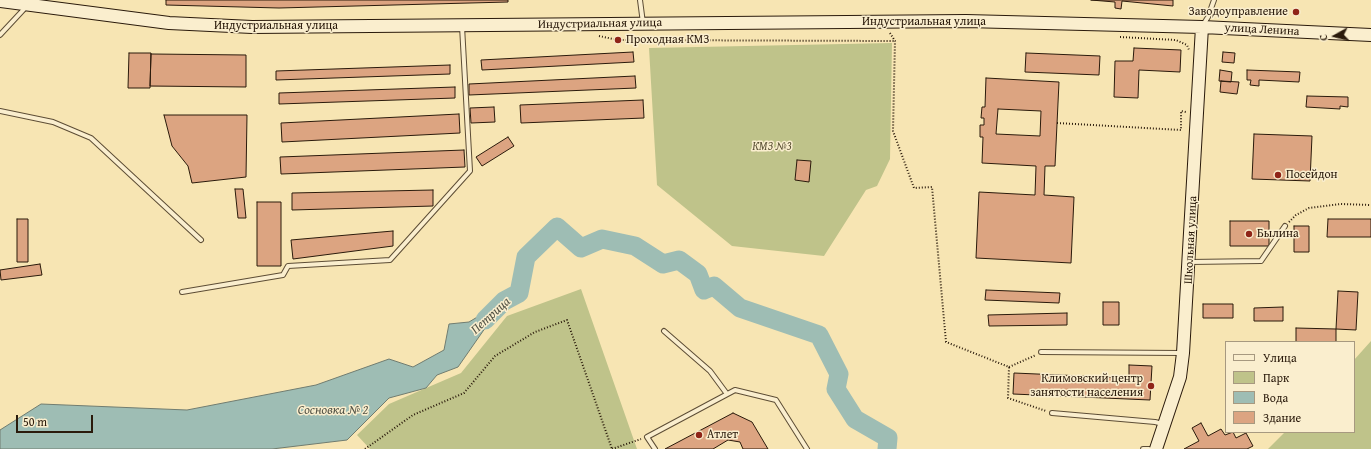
<!DOCTYPE html>
<meta charset="utf-8">
<style>
body{margin:0}
#map{position:relative;width:1371px;height:449px;overflow:hidden;background:#f7e5b3;font-family:"Gentium Book Plus",serif}
canvas{display:block}
.legend{position:absolute;left:1225px;top:341px;width:130px;height:92px;box-sizing:border-box;background:#faeece;border:1px solid #a79980;margin:0;padding:5px 7px;list-style:none;font-size:12px;color:#2a1a0b}
.legend li{display:flex;align-items:center;gap:8px;height:20px}
.legend b{width:20px;border:1px solid #a79980}
.north{position:absolute;left:1315px;top:16px;width:40px;height:40px;-webkit-text-stroke:3px #faeece;paint-order:stroke;rotate:262deg;font-size:11px;font-weight:700;line-height:16px;text-align:center;color:#2a1a0b}
.north::after{content:'';display:block;margin:auto;width:14px;height:18px;background:#2a1a0b;clip-path:polygon(50% 0,100% 100%,50% 72%,0 100%)}
.scale{position:absolute;left:16px;top:415px;width:77px;height:18px;box-sizing:border-box;border:2px solid #2a1a0b;border-top:0;padding-left:5px;font-size:12px;line-height:14px;white-space:nowrap;color:#2a1a0b;-webkit-text-stroke:3px #faeece;paint-order:stroke}
</style>
<div id="map">
<canvas width="1371" height="449"></canvas>
<ul class="legend">
<li><b style="height:5px;background:#faeece"></b>Улица</li>
<li><b style="height:11px;background:#bfc38a"></b>Парк</li>
<li><b style="height:11px;background:#9ebdb4"></b>Вода</li>
<li><b style="height:11px;background:#dca481"></b>Здание</li>
</ul>
<div class="north">С</div>
<div class="scale">50 m</div>
</div>
<script>
const ctx = document.querySelector('canvas').getContext('2d');
ctx.lineJoin = 'round';
function paint(path, color) { ctx.fillStyle = color; ctx.fill(path, 'evenodd'); }
const toPath = rows => new Path2D(rows.map(r => 'M' + r).join(''));
function trace(path, color, width, dash) { ctx.strokeStyle = color; ctx.lineWidth = width; ctx.lineCap = dash ? 'butt' : 'round'; ctx.setLineDash(dash || []); ctx.stroke(path); }
function drawText(font, color, halo, rows, align = 'center') {
  ctx.font = font + ' "Gentium Book Plus",serif'; ctx.lineWidth = 3; ctx.setLineDash([]); ctx.textBaseline = 'middle'; ctx.strokeStyle = halo; ctx.fillStyle = color; for (const [text, x, y, turn = 0] of rows) {
    ctx.save(); ctx.translate(x, y); ctx.rotate((+turn || 0) * Math.PI / 180); ctx.textAlign = isNaN(turn) ? turn : align; if (halo) ctx.strokeText(text, 0, 0); ctx.fillText(text, 0, 0); ctx.restore();
  }
}
const green = toPath([
 [892,43,890,159,877,186,866,190,824,256,732,246,657,185,649,48],
 [581,289,637,449,370,449,357,435,389,404,461,373,507,316],
 [1371,341,1371,449,1268,449,1285,432,1354,432,1354,360]
]);
const water = toPath([
 [504,301,458,367,437,375,426,388,389,398,347,440,272,449,0,449,0,430,41,404,187,410,316,385,389,359,413,367,444,350,449,324,469,322,504,301]
]);
const river = toPath([
 [485,320,504,301,519,293,526,257,557,227,581,248,602,239,635,246,663,264,679,260,698,274,704,290,714,286,740,308,819,335,839,374,836,389,855,419,888,438,887,449]
]);
const building = toPath([
 [166,0,508,0,508,2,279,8,166,5,166,0],
 [1091,0,1173,0,1173,6,1122,1,1121,9,1115,8,1115,2,1091,0],
 [1134,48,1181,50,1180,72,1139,70,1138,98,1114,97,1115,61,1133,61,1134,48],
 [633,52,634,62,482,70,481,60,633,52],
 [1223,52,1235,53,1234,63,1222,62,1223,52],
 [129,53,151,53,150,88,128,88,129,53],
 [1026,53,1100,56,1099,75,1025,72,1026,53],
 [151,54,246,55,246,87,150,86,151,54],
 [450,65,450,74,276,80,276,71,450,65],
 [1220,70,1232,72,1231,82,1219,81,1220,70],
 [1247,70,1300,72,1299,82,1259,80,1259,86,1250,85,1251,80,1247,80,1247,70],
 [635,76,636,88,469,95,469,84,635,76],
 [986,78,1059,82,1055,166,1045,166,1044,195,1074,197,1071,263,976,258,979,192,1035,195,1036,166,982,163,983,137,980,137,980,125,984,125,984,118,981,118,982,107,985,107,986,78],
 [998,109,1041,111,1040,136,996,134,998,109],
 [1221,81,1239,82,1237,94,1220,92,1221,81],
 [455,87,455,98,279,104,279,93,455,87],
 [1307,96,1348,97,1348,107,1340,106,1340,109,1306,107,1307,96],
 [643,100,644,118,521,123,520,105,643,100],
 [494,107,495,122,471,123,470,108,494,107],
 [459,114,460,133,282,142,281,123,459,114],
 [164,115,247,115,246,177,192,183,188,166,172,146,164,115],
 [1254,134,1312,136,1310,181,1252,179,1254,134],
 [508,137,514,146,482,166,476,157,508,137],
 [464,150,465,167,281,174,280,157,464,150],
 [797,160,811,161,809,182,795,180,797,160],
 [235,189,243,189,246,218,238,218,235,189],
 [433,190,433,206,292,210,292,193,433,190],
 [257,202,281,202,281,266,257,266,257,202],
 [17,219,28,219,28,262,17,262,17,219],
 [1328,219,1371,219,1371,237,1327,237,1328,219],
 [1230,221,1269,221,1269,246,1230,246,1230,221],
 [1294,226,1309,226,1309,252,1294,252,1294,226],
 [393,231,393,246,293,259,291,240,393,231],
 [40,264,42,275,1,280,0,270,40,264],
 [986,290,1060,293,1059,303,985,300,986,290],
 [1338,291,1358,292,1356,330,1336,329,1338,291],
 [1103,302,1119,302,1119,325,1103,325,1103,302],
 [1203,304,1233,304,1233,318,1203,318,1203,304],
 [1283,307,1283,321,1254,321,1254,308,1283,307],
 [1067,313,1067,325,989,326,988,315,1067,313],
 [1296,328,1336,329,1336,342,1296,342,1296,328],
 [1129,365,1152,366,1150,400,1013,394,1014,373,1129,378,1129,365],
 [733,413,752,422,768,449,743,449,740,442,728,440,713,449,665,449,733,413],
 [1201,423,1208,436,1221,429,1225,435,1233,432,1236,438,1246,433,1253,446,1247,449,1184,449,1199,441,1192,428,1201,423]
]);
const path = toPath([
 [890,33,895,41,893,131,914,188,932,187,946,342,1009,367,1008,398,1046,411],
 [599,36,618,40,895,41],
 [1120,37,1176,40,1187,45,1189,50],
 [1057,123,1181,130,1181,111,1186,112],
 [1289,222,1296,215,1309,208,1341,204,1371,205],
 [1009,367,1036,355],
 [365,449,413,415,464,393,495,356,535,332,567,320,612,449],
 [612,449,641,439]
]);
const lane = toPath([
 [640,0,643,23],
 [1203,25,1208,17,1214,0],
 [0,35,26,7],
 [0,111,53,122,91,138,201,240],
 [1190,262,1261,261,1285,226],
 [182,292,283,275,288,266,390,260,470,171,462,26],
 [664,331,710,371,727,394],
 [1041,352,1181,353],
 [1052,413,1155,422,1163,424],
 [655,449,647,437,735,390,776,400,807,449],
 [1143,449,1149,449]
]);
const secondary = toPath([
 [0,1,169,23,252,27,966,21,1202,27,1371,35],
 [1156,449,1180,377,1183,353,1202,27]
]);
const markers = [
 [1296,12,4,"#8f2418"],
 [618,40,4,"#8f2418"],
 [1278,175,4,"#8f2418"],
 [1249,234,4,"#8f2418"],
 [1151,386,4,"#8f2418"],
 [699,435,4,"#8f2418"]
];
const poiNames = [
 ["Заводоуправление",1288,12,"right"],
 ["Проходная КМЗ",626,40],
 ["Посейдон",1286,175],
 ["Былина",1257,234],
 ["Климовский центр",1143,379,"right"],
 ["занятости населения",1143,393,"right"],
 ["Атлет",707,435]
];
const streetNames = [
 ["Индустриальная улица",924,22],
 ["Индустриальная улица",600,24,-1],
 ["Индустриальная улица",276,26],
 ["улица Ленина",1262,30,3],
 ["Школьная улица",1191,240,-87]
];
const parkNames = [
 ["КМЗ №3",772,147]
];
const waterNames = [
 ["Петрица",491,316,-42],
 ["Сосновка № 2",333,411]
];
paint(green, '#bfc38a');
paint(water, '#9ebdb4');
trace(water, '#707c70', 1);
trace(river, '#9ebdb4', 19);
paint(building, '#dca481');
trace(building, '#2a1a0b', 1);
trace(lane, '#5d4d35', 6);
trace(secondary, '#2a1a0b', 14);
trace(path, '#2a1a0b', 2, [1, 2]);
trace(lane, '#faeece', 4);
trace(secondary, '#faeece', 12);
for (const [x, y, r, color] of markers) { const dot = new Path2D(); dot.arc(x, y, r, 0, 2 * Math.PI); ctx.fillStyle = color; ctx.fill(dot); trace(dot, '#faeece', 1.5); }
drawText('12px', '#2a1a0b', '#faeece', poiNames, 'left');
drawText('12px', '#2a1a0b', '#faeece', streetNames);
drawText('italic 12px', '#574d31', '#faeece', parkNames);
drawText('italic 13px', '#535346', '#faeece', waterNames);
</script>
